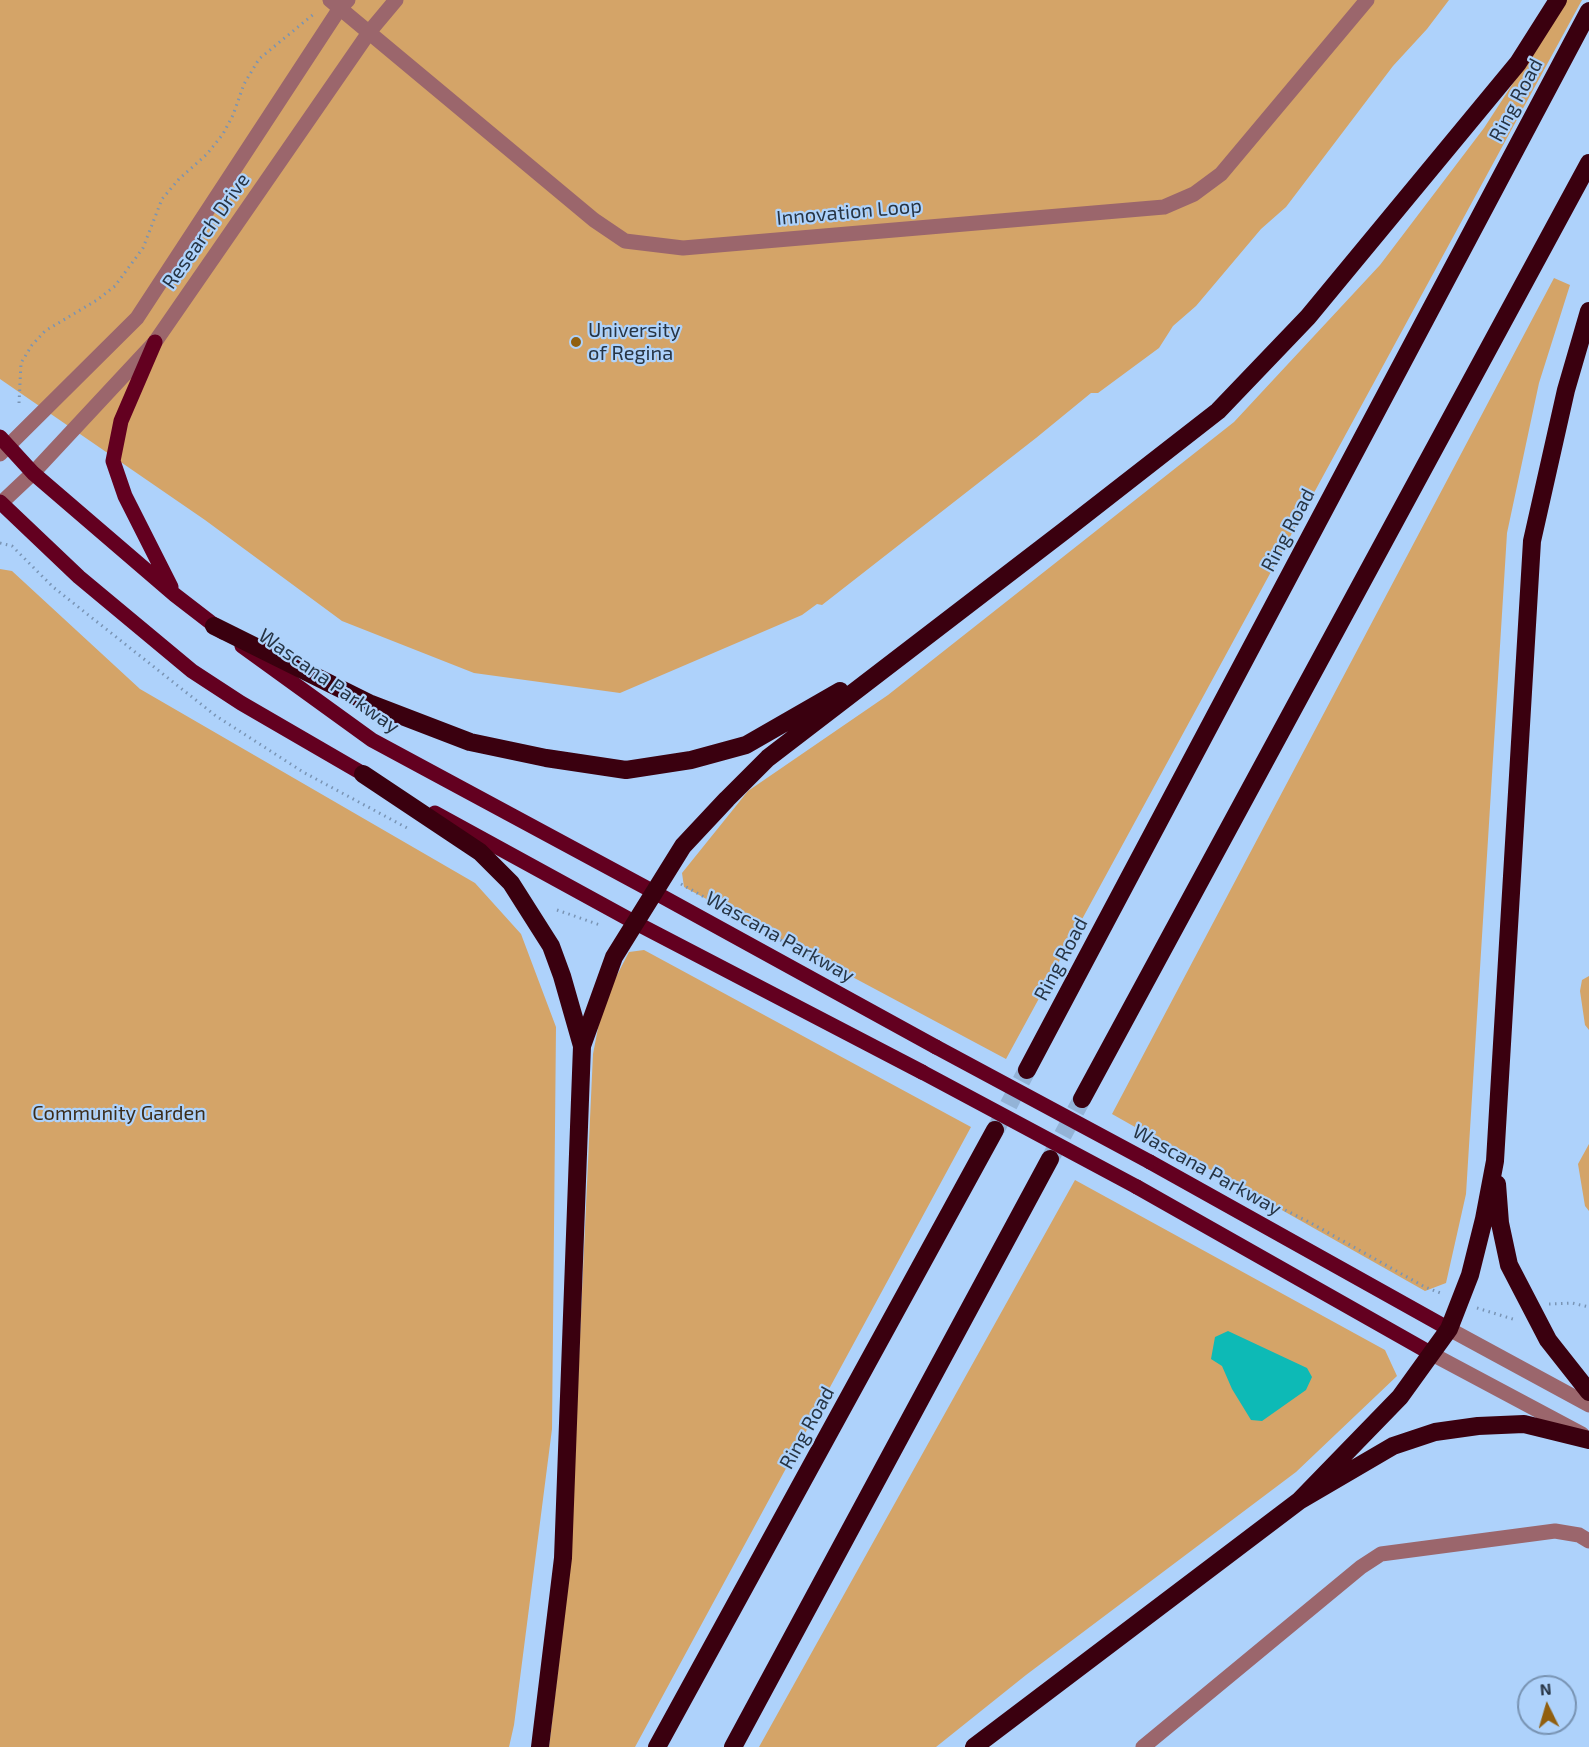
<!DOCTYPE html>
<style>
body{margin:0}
#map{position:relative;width:1589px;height:1747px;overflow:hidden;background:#aed2fb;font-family:"Exo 2",sans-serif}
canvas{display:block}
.north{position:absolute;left:1517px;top:1675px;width:60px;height:60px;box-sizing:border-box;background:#aed2fb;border:2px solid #7893b2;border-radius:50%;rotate:355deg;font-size:16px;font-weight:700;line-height:24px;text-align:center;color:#273545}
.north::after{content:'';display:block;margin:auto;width:21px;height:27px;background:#915f0f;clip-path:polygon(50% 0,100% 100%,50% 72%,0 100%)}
</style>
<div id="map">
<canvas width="1589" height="1747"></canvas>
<div class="north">N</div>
</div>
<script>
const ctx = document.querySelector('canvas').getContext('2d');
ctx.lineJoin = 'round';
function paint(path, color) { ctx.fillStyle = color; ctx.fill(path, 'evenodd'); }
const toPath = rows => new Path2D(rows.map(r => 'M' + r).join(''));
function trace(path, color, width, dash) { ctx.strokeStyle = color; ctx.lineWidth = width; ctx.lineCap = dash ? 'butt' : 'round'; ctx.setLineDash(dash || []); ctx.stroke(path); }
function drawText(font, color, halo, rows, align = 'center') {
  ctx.font = font + ' "Exo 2",sans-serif'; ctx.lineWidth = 4.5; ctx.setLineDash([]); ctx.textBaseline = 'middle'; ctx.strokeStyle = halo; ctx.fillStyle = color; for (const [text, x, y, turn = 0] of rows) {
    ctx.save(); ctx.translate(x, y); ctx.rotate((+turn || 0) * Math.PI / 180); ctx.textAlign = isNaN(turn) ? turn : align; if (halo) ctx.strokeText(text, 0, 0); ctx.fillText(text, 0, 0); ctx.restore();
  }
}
const green = toPath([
 [0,0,1449,0,1427,29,1393,66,1286,207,1261,229,1196,306,1173,326,1159,348,1098,393,1091,393,1036,438,822,605,817,604,802,615,620,693,474,673,342,621,205,520,0,379],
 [1567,0,1582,0,1006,1059,684,887,682,873,748,791,888,695,1234,422,1380,265,1484,128],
 [1554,278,1570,285,1539,383,1507,533,1466,1194,1446,1283,1425,1291,1112,1114],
 [0,569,12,571,140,689,475,883,521,934,556,1027,552,1429,514,1725,509,1747,0,1747],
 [644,950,971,1127,635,1747,549,1747,569,1574,593,1054,603,1002,629,952],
 [1589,976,1589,1030,1585,1025,1580,991,1582,980],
 [1589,1144,1589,1211,1585,1206,1578,1164],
 [1075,1180,1385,1350,1397,1376,1296,1472,1026,1675,936,1747,759,1747]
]);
const water = toPath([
 [1228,1331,1307,1368,1312,1377,1306,1390,1262,1421,1251,1420,1232,1389,1222,1366,1211,1359,1215,1337]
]);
const highwayTunnel = toPath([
 [996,1129,1027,1070],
 [1050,1159,1082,1099]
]);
const path = toPath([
 [19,403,21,363,32,345,45,331,97,300,115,286,143,248,162,199,179,179,207,154,223,134,233,115,244,84,259,59,315,13],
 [0,543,12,546,53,587,216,716,303,772,409,829],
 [681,884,850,979],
 [557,910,600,925],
 [1178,1156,1311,1223,1425,1287,1443,1294],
 [1549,1304,1572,1303,1589,1307],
 [1477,1308,1516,1320]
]);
const minor = toPath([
 [330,0,594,220,625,241,683,248,1164,207,1194,194,1221,174,1367,0],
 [0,454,137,318,340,8,348,0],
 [0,504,33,473,155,342,370,31,396,0],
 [1449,1329,1589,1405],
 [1432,1354,1582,1434],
 [1143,1747,1361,1567,1381,1554,1555,1531,1579,1535,1589,1541]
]);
const major = toPath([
 [155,342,121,421,113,461,125,496,171,587],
 [0,437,33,473,175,595,223,632],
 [0,502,79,577,192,671,241,703,372,779],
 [242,646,372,740,654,892,936,1047],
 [435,813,634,922,922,1072],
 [1150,1162,1449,1329],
 [1137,1187,1432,1354]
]);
const highway = toPath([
 [214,626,371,704,470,742,546,758,626,770,691,760,746,745,840,691],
 [363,774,480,852,511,883,551,946,562,976,582,1046],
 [1027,1070,1589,11],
 [1082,1099,1589,163],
 [1497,1184,1500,1223,1509,1265,1548,1340,1589,1392],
 [1299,1501,1400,1397,1449,1329,1470,1275,1484,1219,1495,1161,1532,541,1566,390,1589,311],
 [540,1747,563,1558,582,1046,614,957,683,846,727,799,768,758,1064,531,1218,411,1308,317,1518,63,1558,0],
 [657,1747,995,1130],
 [733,1747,1050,1159],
 [974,1747,1299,1501,1393,1446,1435,1432,1478,1426,1524,1424,1589,1440]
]);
const majorBridge = toPath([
 [936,1047,1150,1162],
 [922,1072,1137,1187]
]);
const markers = [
 [576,342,6,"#915f0f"]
];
const streetNames = [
 ["Ring Road",1516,100,-62],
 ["Innovation Loop",849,212,-5],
 ["Research Drive",206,231,-55],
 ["Ring Road",1288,530,-62],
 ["Wascana Parkway",329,681,35],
 ["Wascana Parkway",780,937,29],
 ["Ring Road",1061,959,-62],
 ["Wascana Parkway",1207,1170,29],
 ["Ring Road",807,1428,-61]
];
const poiNames = [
 ["University",588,330],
 ["of Regina",588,353]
];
const parkNames = [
 ["Community Garden",119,1113]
];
paint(green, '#d4a468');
paint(water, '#0dbab6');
trace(highwayTunnel, '#93b3d7', 18, [18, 9]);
trace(path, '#7994b4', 3, [1.5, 4.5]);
trace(minor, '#9b666c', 15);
trace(major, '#630020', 15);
trace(highway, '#3a000f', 18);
trace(majorBridge, '#630020', 15);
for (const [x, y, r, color] of markers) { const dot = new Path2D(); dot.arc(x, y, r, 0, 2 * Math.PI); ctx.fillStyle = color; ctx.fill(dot); trace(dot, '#aed2fb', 2); }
drawText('20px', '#273545', '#aed2fb', streetNames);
drawText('20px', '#273545', '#aed2fb', poiNames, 'left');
drawText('20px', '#3b2c1a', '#aed2fb', parkNames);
</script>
